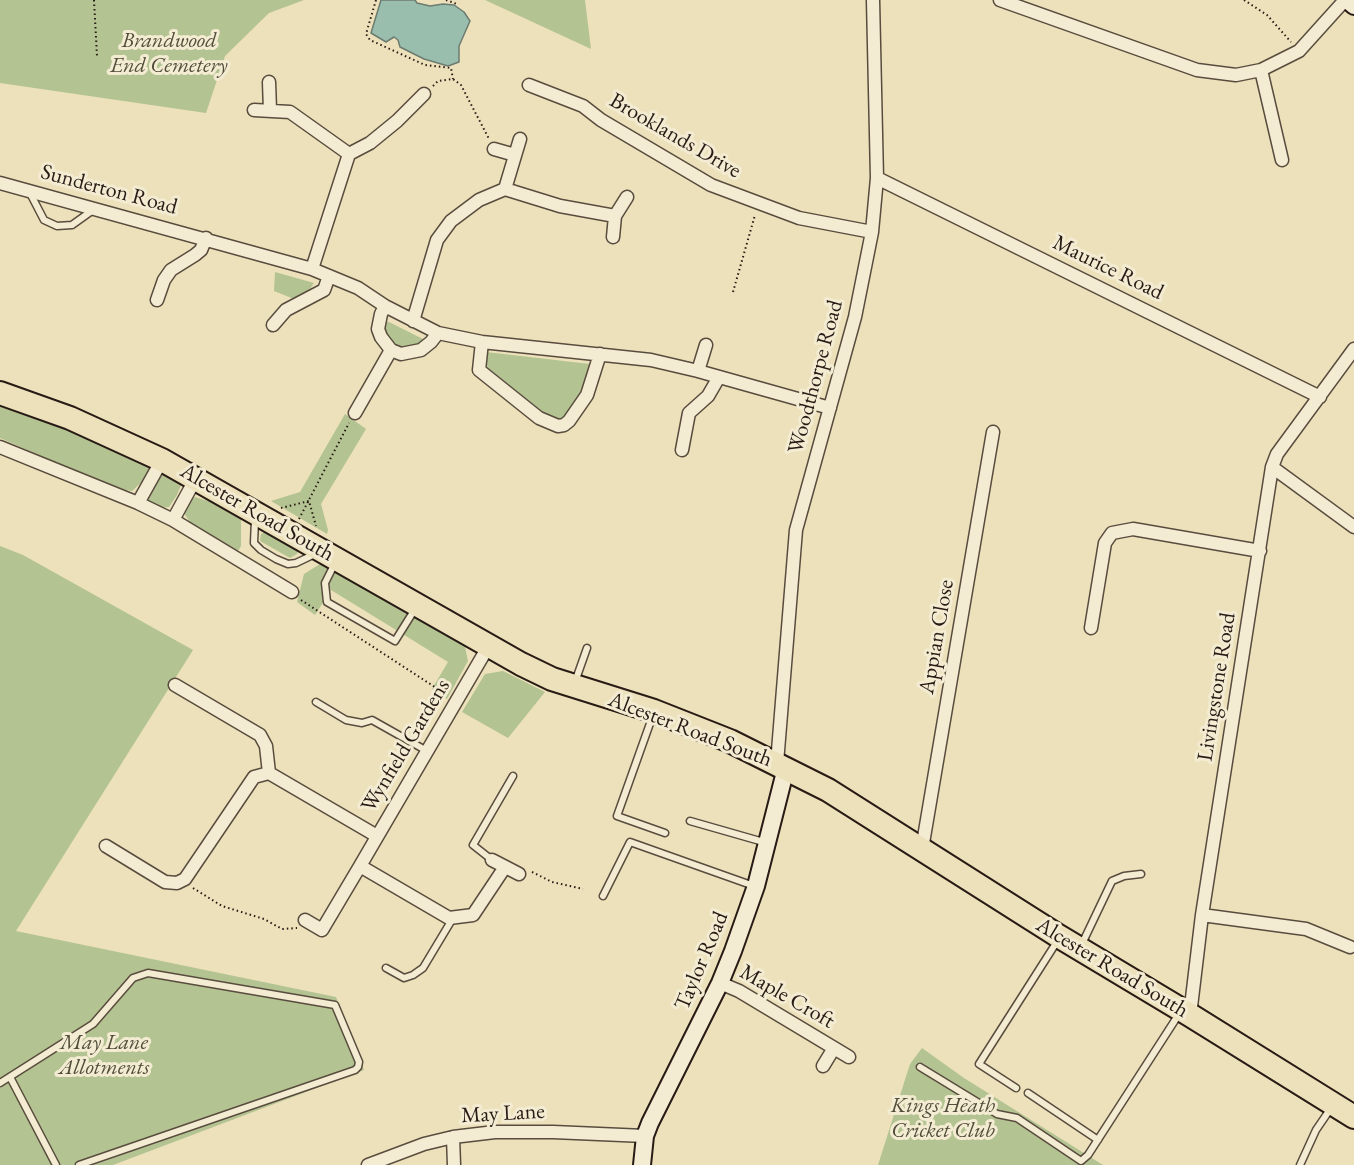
<!DOCTYPE html>
<style>
body{margin:0}
canvas{display:block;background:#ece1ba}
</style>
<canvas width="1354" height="1165"></canvas>
<script>
const ctx = document.querySelector('canvas').getContext('2d');
ctx.lineJoin = 'round';
function paint(path, color) { ctx.fillStyle = color; ctx.fill(path, 'evenodd'); }
const toPath = rows => new Path2D(rows.map(r => 'M' + r).join(''));
function trace(path, color, width, dash) { ctx.strokeStyle = color; ctx.lineWidth = width; ctx.lineCap = dash ? 'butt' : 'round'; ctx.setLineDash(dash || []); ctx.stroke(path); }
function drawText(font, color, halo, rows, align = 'center') {
  ctx.font = font + ' "EB Garamond",serif'; ctx.lineWidth = 6; ctx.setLineDash([]); ctx.textBaseline = 'middle'; ctx.strokeStyle = halo; ctx.fillStyle = color; for (const [text, x, y, turn = 0] of rows) {
    ctx.save(); ctx.translate(x, y); ctx.rotate((+turn || 0) * Math.PI / 180); ctx.textAlign = isNaN(turn) ? turn : align; if (halo) ctx.strokeText(text, 0, 0); ctx.fillText(text, 0, 0); ctx.restore();
  }
}
const green = toPath([
 [0,0,304,0,269,13,225,56,206,113,0,83],
 [485,0,585,0,591,49],
 [275,272,314,283,308,292,294,299,274,291],
 [384,321,389,322,425,340,411,350,399,349,383,336],
 [486,352,590,364,580,394,566,418,559,419,542,412,489,372,485,360],
 [0,403,141,459,149,468,146,478,132,491,115,488,0,438],
 [345,414,366,429,321,504,328,530,327,534,271,501,300,492],
 [163,470,182,483,177,495,169,507,159,508,150,502,147,497],
 [195,497,212,502,237,514,241,519,241,546,238,551,193,527,184,513,187,503],
 [265,532,299,549,297,554,290,558,260,541,261,534],
 [0,546,23,555,193,650,16,931,336,997,364,1070,113,1165,0,1165],
 [320,564,335,568,464,642,468,661,447,699,432,689,448,662,331,590,315,615,297,602,304,574],
 [503,671,545,692,508,738,462,712,485,674],
 [922,1048,964,1078,1103,1165,878,1165,910,1064]
]);
const water = toPath([
 [381,0,415,0,417,3,430,6,443,4,454,5,464,12,470,21,459,46,459,62,448,66,424,59,400,47,398,40,394,37,386,42,371,33,381,0]
]);
const path = toPath([
 [94,0,97,56],
 [376,0,366,34,370,40,425,65,451,68,453,79],
 [446,0,457,4],
 [1244,0,1267,15,1291,42],
 [433,86,438,81,453,79,461,85,489,139],
 [733,292,755,215],
 [281,508,309,501,316,526],
 [299,519,349,423],
 [301,600,447,695],
 [532,872,552,882,583,889],
 [193,888,222,906,264,919,282,929,297,928]
]);
const lane = toPath([
 [30,193,44,220,57,226,72,225,93,210],
 [255,520,254,543,261,550,276,559,288,564,296,563,317,553],
 [335,563,325,583,327,602,395,641,415,609],
 [575,682,587,648],
 [316,702,346,720,362,723,372,720,427,751],
 [653,715,617,816,665,833],
 [690,821,767,843],
 [492,860,473,845,513,776],
 [603,896,630,842,754,886],
 [1081,946,1112,881,1124,876,1141,874],
 [386,968,404,978,413,975,423,968,453,918],
 [920,1067,997,1114,1017,1118,1081,1161,1088,1155,1179,1014],
 [10,1077,56,1165],
 [0,1083,93,1024,133,978,148,973,335,1005,359,1062,358,1067,355,1070,79,1165],
 [1016,1088,979,1064,1058,940],
 [1028,1093,1098,1140],
 [1300,1165,1316,1130,1331,1108]
]);
const street = toPath([
 [1000,0,1197,70,1236,75,1261,70,1299,51,1345,0],
 [1261,70,1282,160],
 [269,82,270,110],
 [529,85,583,106,601,120,711,185,799,218,872,232],
 [254,110,290,112,349,154,312,269],
 [494,149,515,155],
 [349,154,370,143,397,121,424,94],
 [877,178,1320,397],
 [0,183,312,269,358,288,385,306,438,333,482,342,651,360,698,371,830,408],
 [505,189,520,139],
 [613,237,615,216,627,197],
 [157,300,164,280,171,270,195,255,201,250,206,238],
 [385,306,381,314,378,329,381,337,391,350,401,354,421,350,431,342,438,333],
 [413,321,437,240,451,221,479,200,505,189,560,206,615,216],
 [273,325,286,310,324,290,329,276],
 [482,342,479,370,539,418,558,426,564,425,569,421,587,395,600,354],
 [698,371,706,345],
 [355,413,391,350],
 [0,447,138,503,173,520,292,592],
 [682,450,689,413,708,396,719,377],
 [1272,467,1277,454,1354,349],
 [138,503,162,460],
 [173,520,196,478],
 [1091,628,1105,543,1112,533,1133,529,1260,551],
 [488,647,360,866,449,918,473,915,505,867],
 [175,685,260,735,266,746,269,773],
 [777,763,796,530,855,317,872,232,877,178,873,0],
 [106,846,165,882,177,883,185,879,254,777,269,773,377,836],
 [922,849,993,432],
 [492,860,519,874],
 [1202,915,1306,929,1350,947],
 [305,920,322,930,360,866],
 [720,983,739,991,849,1057],
 [1190,1015,1202,915,1272,467,1354,527],
 [823,1066,834,1048],
 [453,1137,454,1165],
 [368,1165,424,1144,453,1137,495,1132,553,1132,645,1136]
]);
const secondary = toPath([
 [1347,0,1354,6],
 [642,1165,645,1136,650,1123,720,983,733,951,756,886,786,768]
]);
const highway = toPath([
 [0,393,70,418,162,460,521,664,552,679,654,711,730,741,828,790,1060,937,1190,1015,1354,1117]
]);
const parkNames = [
 ["Brandwood",169,41],
 ["End Cemetery",169,66],
 ["May Lane",104,1043],
 ["Allotments",104,1068],
 ["Kings Heath",943,1106],
 ["Cricket Club",943,1131]
];
const streetNames = [
 ["Brooklands Drive",675,136,30],
 ["Sunderton Road",109,190,15],
 ["Maurice Road",1108,268,26],
 ["Woodthorpe Road",816,377,-75],
 ["Alcester Road South",257,513,30],
 ["Appian Close",937,637,-80],
 ["Livingstone Road",1217,687,-81],
 ["Alcester Road South",690,730,21],
 ["Wynfield Gardens",406,746,-59],
 ["Taylor Road",702,961,-67],
 ["Alcester Road South",1112,968,31],
 ["Maple Croft",787,997,30],
 ["May Lane",503,1114,-3]
];
paint(green, '#b4c392');
paint(water, '#99beae');
trace(water, '#6c7c70', 1.5);
trace(lane, '#594c3e', 9);
trace(street, '#594c3e', 15);
trace(secondary, '#281a14', 20);
trace(highway, '#281a14', 26);
trace(path, '#281a14', 2, [1.5, 3]);
trace(lane, '#f3ecd2', 6);
trace(street, '#f3ecd2', 12);
trace(secondary, '#f3ecd2', 16);
trace(highway, '#ece1ba', 22);
drawText('italic 22px', '#524d3a', '#f3ecd2', parkNames);
drawText('22px', '#281a14', '#f3ecd2', streetNames);
</script>
